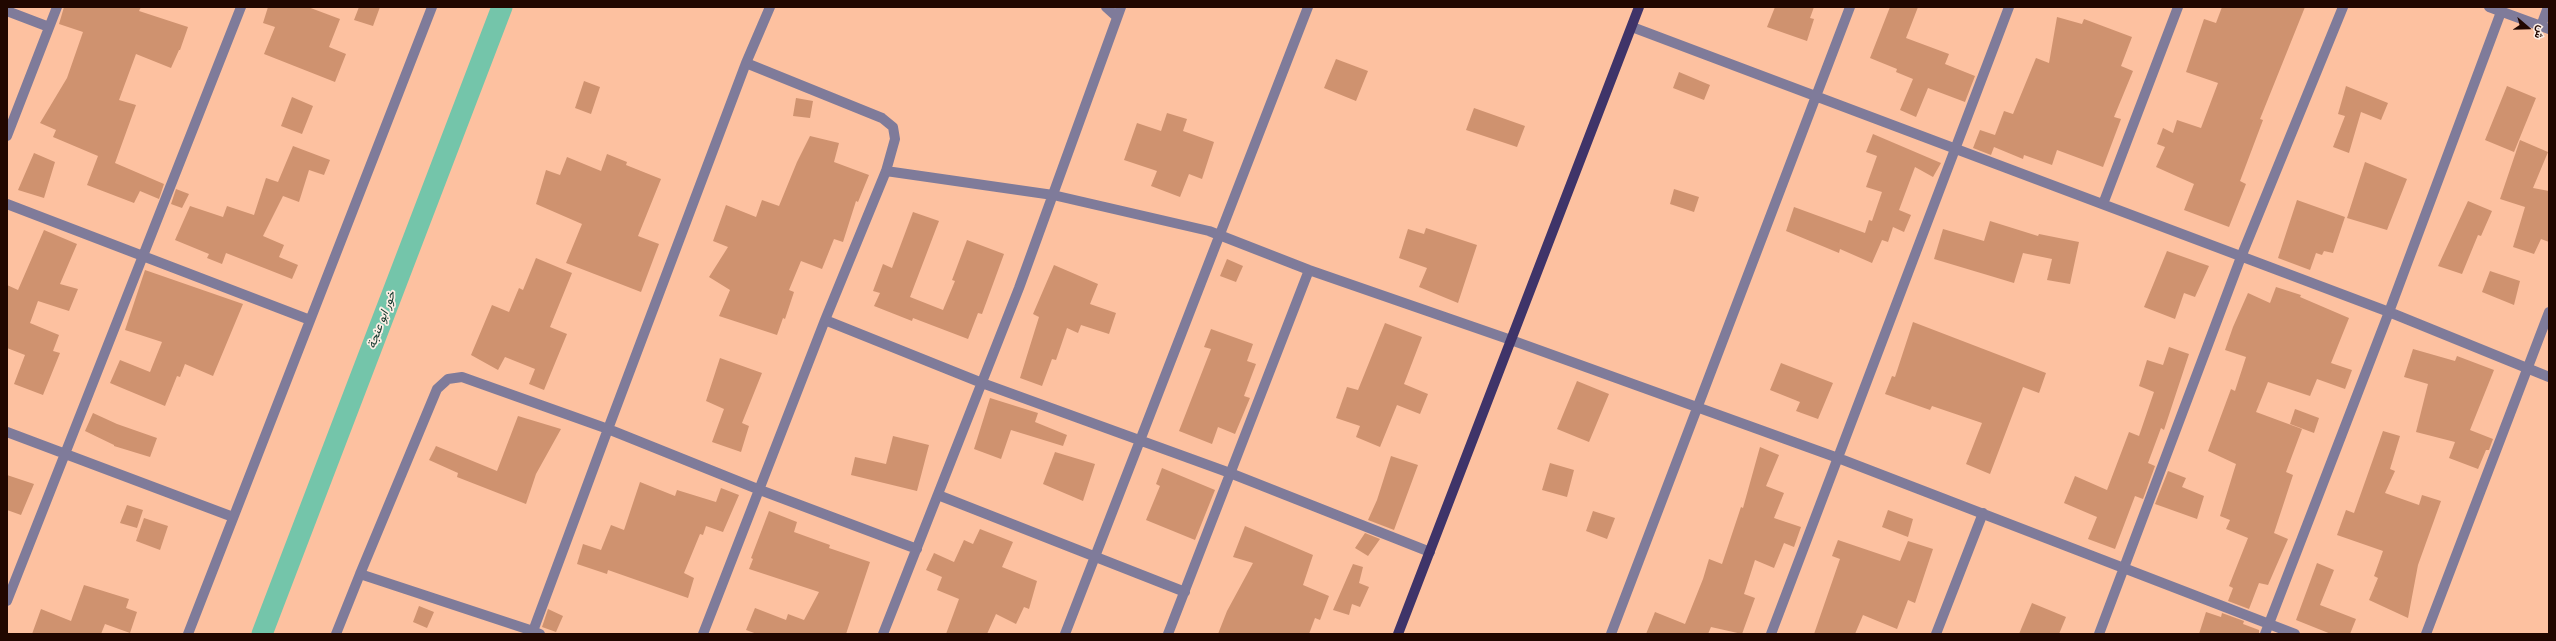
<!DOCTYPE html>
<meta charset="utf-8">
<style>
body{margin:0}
#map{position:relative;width:2556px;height:641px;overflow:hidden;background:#fdc1a0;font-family:"Varela Round",Vazirmatn,sans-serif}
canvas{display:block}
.frame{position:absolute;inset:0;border:8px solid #210700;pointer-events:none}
.north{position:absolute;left:2508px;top:8px;width:40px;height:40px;-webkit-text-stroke:3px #fdeee5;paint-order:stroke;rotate:110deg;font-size:11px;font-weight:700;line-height:16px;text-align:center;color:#210700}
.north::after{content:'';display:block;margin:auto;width:14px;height:18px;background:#210700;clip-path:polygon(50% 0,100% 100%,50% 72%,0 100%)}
</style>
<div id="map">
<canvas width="2556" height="641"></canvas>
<div class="frame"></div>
<div class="north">ش</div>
</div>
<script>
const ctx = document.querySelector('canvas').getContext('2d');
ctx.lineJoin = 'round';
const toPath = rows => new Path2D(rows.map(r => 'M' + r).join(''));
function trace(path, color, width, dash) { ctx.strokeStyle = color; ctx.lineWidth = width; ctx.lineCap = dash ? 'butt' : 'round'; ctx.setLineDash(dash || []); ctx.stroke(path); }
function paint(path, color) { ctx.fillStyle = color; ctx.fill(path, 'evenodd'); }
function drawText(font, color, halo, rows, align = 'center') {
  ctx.font = font + ' "Varela Round",Vazirmatn,sans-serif'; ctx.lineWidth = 3.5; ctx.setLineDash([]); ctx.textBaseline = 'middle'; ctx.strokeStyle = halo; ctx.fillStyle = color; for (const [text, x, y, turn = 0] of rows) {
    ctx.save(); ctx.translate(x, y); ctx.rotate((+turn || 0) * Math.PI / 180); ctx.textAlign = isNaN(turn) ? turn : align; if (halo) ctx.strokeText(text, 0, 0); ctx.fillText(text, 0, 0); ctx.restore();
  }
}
const canal = toPath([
 [262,634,502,7]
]);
const building = toPath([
 [64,7,141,7,139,11,188,27,180,50,179,50,171,68,136,54,119,100,136,105,115,163,164,184,159,199,140,191,134,203,87,185,98,156,53,137,56,130,40,123,67,78,83,32,59,24],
 [268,7,308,7,340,19,329,47,346,54,335,82,264,54,275,27,263,23],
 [359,7,380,7,373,26,354,20],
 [1775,7,1814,7,1810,18,1814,19,1807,41,1767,27],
 [1890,7,1918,7,1906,38,1949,54,1945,64,1975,76,1965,102,1928,88,1916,117,1900,110,1913,79,1896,72,1897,69,1870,58],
 [2222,7,2305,7,2260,119,2263,120,2240,181,2246,184,2229,227,2184,210,2194,184,2156,167,2165,147,2157,144,2163,128,2173,133,2177,120,2201,128,2218,83,2186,72,2204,19,2216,23],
 [2057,17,2082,24,2084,19,2132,37,2121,66,2133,71,2114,117,2121,119,2103,167,2057,150,2052,165,2024,155,2023,159,1994,147,1991,155,1973,148,1980,130,1995,135,2004,111,2013,114,2036,58,2049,63],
 [1336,59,1368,71,1356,101,1324,88],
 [1679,72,1710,85,1704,100,1673,88],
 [584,81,600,87,591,114,575,108],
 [2346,86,2388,103,2381,120,2361,112,2349,153,2333,147,2345,116,2338,114],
 [2507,86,2536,98,2514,152,2485,140],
 [292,97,313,106,302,134,281,126],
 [796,98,813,101,810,118,793,116],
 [1474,108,1525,126,1517,147,1466,130],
 [1167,113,1187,119,1183,131,1214,142,1202,179,1189,174,1180,197,1151,186,1157,171,1124,160,1137,123,1161,131],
 [1873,134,1941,163,1933,177,1915,167,1899,210,1911,215,1904,232,1893,227,1888,242,1882,240,1872,263,1840,249,1839,253,1786,231,1794,207,1865,233,1869,220,1872,221,1882,192,1866,187,1877,156,1866,152],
 [810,136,839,143,834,162,869,175,858,202,856,201,843,242,834,239,822,269,801,261,789,290,794,292,785,319,783,318,777,335,719,316,730,290,709,277,728,247,713,241,726,205,756,217,762,200,779,206,797,162],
 [2520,140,2548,152,2533,188,2549,191,2549,242,2541,239,2534,254,2513,247,2525,207,2500,199],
 [293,146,330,160,324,175,309,170,299,202,283,196,263,236,284,245,279,257,298,265,292,279,226,253,222,264,207,258,209,254,175,240,190,206,223,217,227,206,254,215,266,178,278,182],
 [34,153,55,162,44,198,18,190],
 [607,154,627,162,626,165,661,179,638,236,659,244,641,292,566,263,582,224,536,204,546,170,560,175,567,157,601,171],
 [2365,162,2407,179,2387,230,2347,218],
 [176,189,189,194,182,208,171,204],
 [1674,189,1699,197,1694,212,1670,204],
 [2297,200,2345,217,2333,253,2324,251,2322,255,2316,253,2310,270,2278,258],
 [2468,201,2492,211,2481,236,2478,235,2462,274,2438,266],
 [913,212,939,221,910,297,943,310,955,281,952,280,967,240,1004,254,982,314,978,313,968,339,913,318,912,321,874,306,880,293,873,291,883,264,892,268],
 [1990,221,2038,236,2039,234,2079,242,2070,284,2047,280,2052,259,2023,253,2014,283,1934,259,1943,229,1984,241],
 [1426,228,1477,245,1458,303,1419,287,1427,268,1399,258,1408,229,1424,234],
 [44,230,77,244,60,284,78,289,69,311,38,301,30,323,59,335,53,351,60,353,43,395,14,384,25,355,7,348,7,285,18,290],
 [2167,251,2209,266,2195,297,2184,293,2175,319,2144,307],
 [536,258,572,273,550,327,567,334,544,390,529,384,535,369,505,357,498,370,471,355,492,305,509,312,519,288,523,290],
 [1227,259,1243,266,1236,282,1220,276],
 [1054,265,1098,284,1090,304,1116,313,1109,334,1081,325,1078,333,1067,328,1056,360,1052,359,1042,386,1020,378,1039,317,1033,314],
 [145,270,243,304,213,376,185,364,180,377,177,376,165,406,110,383,120,360,150,372,162,342,125,330],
 [2490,271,2520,281,2514,305,2482,292],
 [2276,287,2301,295,2300,297,2349,318,2331,363,2352,370,2345,389,2317,379,2310,396,2268,382,2256,412,2302,429,2286,472,2293,475,2274,533,2288,539,2268,585,2259,583,2249,609,2228,601,2233,588,2229,586,2248,538,2226,529,2230,520,2220,516,2236,464,2208,451,2231,389,2235,391,2246,357,2225,350,2233,327,2248,293,2270,303],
 [1913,322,2046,373,2039,393,2023,387,1990,474,1966,464,1982,423,1932,406,1930,410,1885,394,1892,376,1895,377],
 [1385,323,1422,337,1404,384,1428,394,1420,414,1397,405,1380,447,1356,437,1360,426,1336,418,1347,387,1358,390],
 [1211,329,1253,344,1247,361,1256,364,1244,396,1250,398,1235,434,1218,427,1212,444,1179,431,1211,349,1204,347],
 [2169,347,2189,354,2164,430,2161,428,2148,463,2155,466,2143,499,2135,496,2115,549,2088,539,2097,517,2064,503,2075,476,2107,490,2129,432,2139,436,2154,392,2139,386,2147,360,2163,365],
 [2413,349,2455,361,2457,356,2494,370,2470,430,2493,439,2489,450,2486,450,2478,469,2449,458,2455,442,2416,432,2428,384,2404,377],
 [720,358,762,373,742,423,749,426,741,452,712,442,724,409,706,401],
 [1781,363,1833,383,1818,419,1796,411,1800,402,1770,390],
 [1577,381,1609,394,1589,442,1557,429],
 [990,398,1038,413,1035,422,1067,435,1063,446,1011,430,1001,459,974,449],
 [2295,409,2319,418,2314,433,2290,424],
 [93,413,117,424,157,438,150,457,114,446,114,445,85,431],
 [518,416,561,429,536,474,526,504,457,477,458,473,429,460,436,446,497,471],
 [2383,431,2400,436,2390,469,2395,471,2385,493,2419,505,2422,495,2441,501,2418,565,2408,618,2369,600,2378,578,2374,576,2383,551,2337,535,2346,510,2354,513],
 [893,436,929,445,917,491,851,475,855,457,886,464],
 [1760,447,1779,455,1766,486,1784,493,1774,518,1801,527,1794,547,1784,543,1774,568,1755,560,1744,594,1755,598,1742,634,1711,627,1708,634,1646,634,1655,612,1685,624,1703,579,1709,559,1722,564,1741,507,1743,508],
 [1055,452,1095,464,1083,501,1043,484],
 [1391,456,1418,465,1394,530,1368,520,1377,500],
 [1550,463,1574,470,1567,497,1542,490],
 [1162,468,1215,490,1195,540,1146,520,1160,486,1156,484],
 [2168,471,2186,478,2182,487,2204,496,2197,519,2155,504],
 [7,475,34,484,21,515,7,510],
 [640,482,675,496,677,490,716,502,721,488,739,495,723,532,706,526,703,535,700,534,684,573,694,578,688,598,608,570,607,574,577,564,583,544,601,550,611,525,624,530],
 [127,505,143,510,137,528,120,523],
 [1888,510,1913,519,1908,537,1882,527],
 [769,511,797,522,794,532,830,545,829,548,870,562,846,634,757,634,746,630,755,608,786,620,788,614,804,620,819,592,749,569,753,559,751,558],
 [1593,511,1615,518,1607,539,1586,531],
 [144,518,168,526,160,550,136,541],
 [1245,526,1313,555,1303,585,1329,596,1320,620,1315,618,1309,634,1218,634,1227,611,1253,563,1233,557],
 [980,529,1013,542,1002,567,1037,581,1029,609,1024,607,1016,624,996,614,987,634,946,634,959,599,937,590,942,577,926,570,934,553,954,562,964,540,973,544],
 [1365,533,1380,539,1368,556,1355,548],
 [1838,540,1900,561,1908,541,1933,549,1915,603,1908,600,1897,629,1863,615,1855,634,1814,634,1840,559,1832,556],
 [2317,563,2334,570,2320,605,2356,619,2350,634,2331,634,2296,620],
 [1353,564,1363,567,1359,583,1369,587,1360,607,1352,604,1349,615,1333,610],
 [84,585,129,599,126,608,137,612,130,633,105,624,101,634,32,634,41,609,71,621],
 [2032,603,2066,617,2059,634,2019,634],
 [419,606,434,612,427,628,413,622],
 [548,609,563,616,556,632,542,627],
 [2206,612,2221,617,2222,613,2244,621,2243,624,2259,630,2259,634,2199,634]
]);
const minor = toPath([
 [770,7,746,63,608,429,760,490,917,549],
 [1106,7,1117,17],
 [2489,7,2549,29],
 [7,11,49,27],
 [2541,26,2548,7],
 [1632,27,2389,312,2549,377],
 [7,136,57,7],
 [886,171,1053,195,1209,231,1309,270,1511,340,1838,458,2295,634],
 [7,204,310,320],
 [2103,204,2178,7],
 [825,320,982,383,1230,473,1430,552],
 [7,432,233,517],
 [938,495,1185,592],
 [7,601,241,7],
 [188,634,432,7],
 [336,634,360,574],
 [532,634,533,631,581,502,608,429,462,377,448,379,437,389,360,574,533,631,540,634],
 [703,634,825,320,886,171,895,139,893,127,882,118,746,63],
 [883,634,1019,288,1121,7],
 [1065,634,1308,7],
 [1168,634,1309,270],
 [1611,634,1850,7],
 [1771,634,2009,7],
 [1936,634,1983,513],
 [2099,634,2241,257,2343,7],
 [2265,634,2389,312,2501,12],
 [2426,634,2549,312]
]);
const major = toPath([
 [1398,634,1639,7]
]);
const waterNames = [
 ["خور ابو عنجة",382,320,-69]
];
trace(canal, '#74c5aa', 21);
paint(building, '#cf926f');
trace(minor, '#7f7b9a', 10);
trace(major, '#3f3469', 10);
drawText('italic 12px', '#12372c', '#fdeee5', waterNames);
</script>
